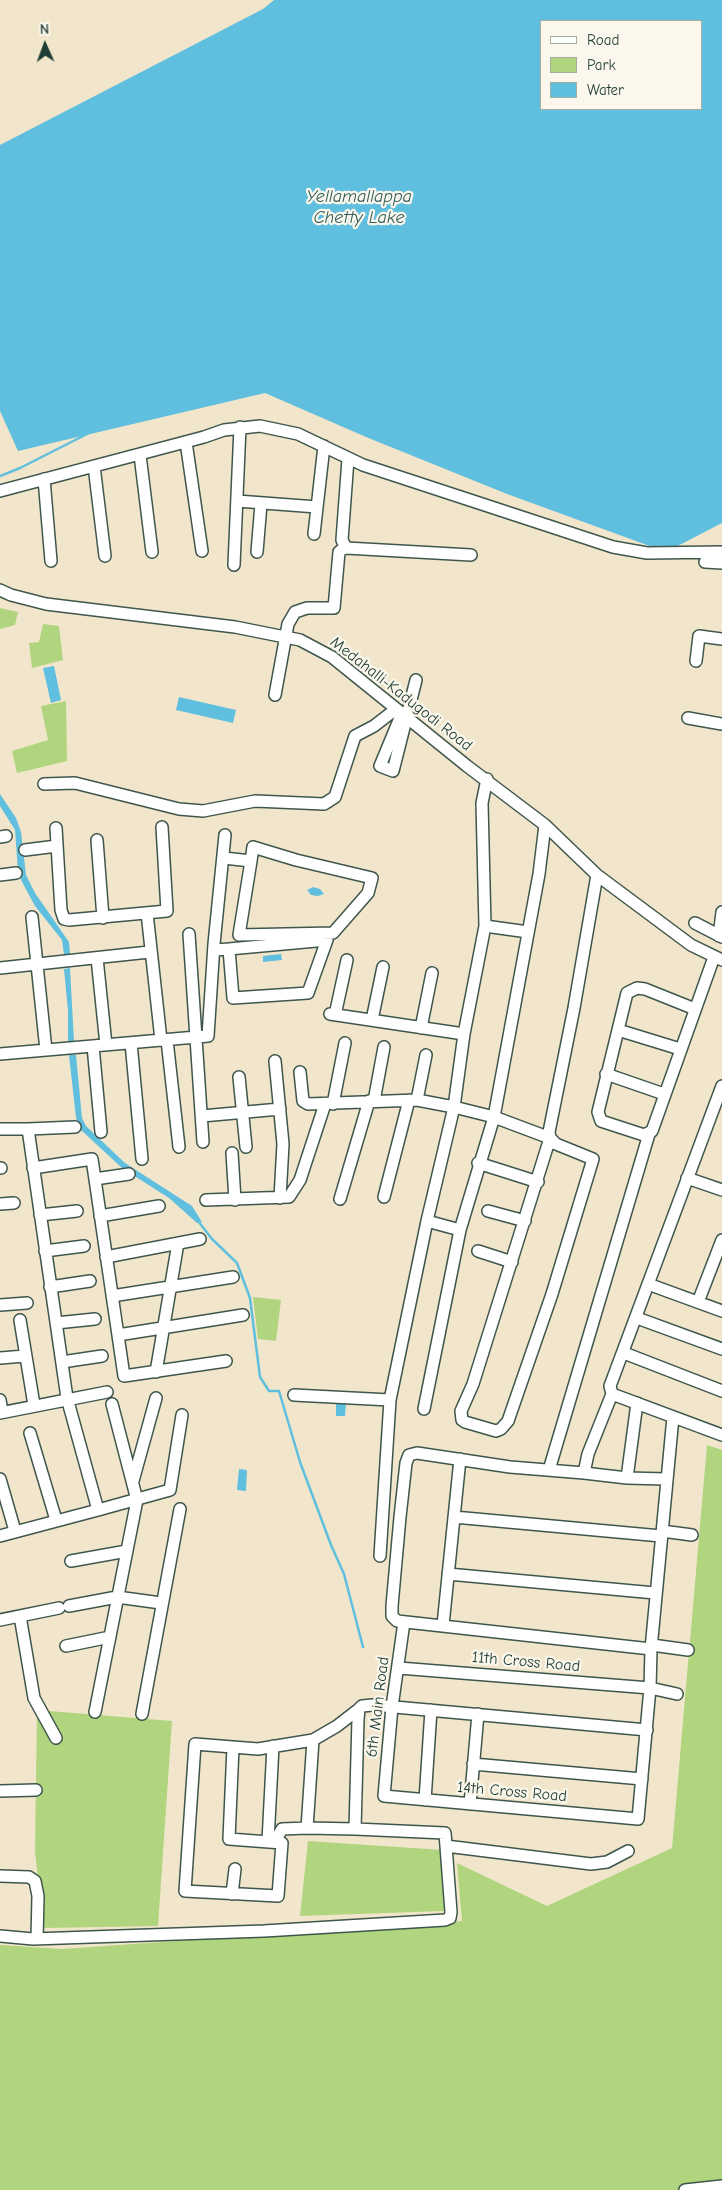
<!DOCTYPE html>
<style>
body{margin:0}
#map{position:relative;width:722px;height:2190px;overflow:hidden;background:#f1e6cb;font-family:"Comic Neue",sans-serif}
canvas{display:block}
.legend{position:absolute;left:540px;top:20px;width:162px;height:90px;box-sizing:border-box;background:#fbf7ec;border:1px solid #a3ada2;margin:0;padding:6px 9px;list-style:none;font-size:15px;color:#1f3d34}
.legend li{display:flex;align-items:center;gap:10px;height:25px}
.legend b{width:25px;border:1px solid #a3ada2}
.north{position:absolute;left:20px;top:20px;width:50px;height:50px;-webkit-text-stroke:4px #fbf7ec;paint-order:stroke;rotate:358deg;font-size:14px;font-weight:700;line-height:20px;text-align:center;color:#1f3d34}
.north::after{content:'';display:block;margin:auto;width:18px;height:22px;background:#1f3d34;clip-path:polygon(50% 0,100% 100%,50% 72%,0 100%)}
</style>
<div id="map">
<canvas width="722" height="2190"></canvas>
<ul class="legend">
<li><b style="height:6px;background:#fff"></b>Road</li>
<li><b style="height:14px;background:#b0d57e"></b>Park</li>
<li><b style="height:14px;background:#60bfde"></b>Water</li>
</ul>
<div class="north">N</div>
</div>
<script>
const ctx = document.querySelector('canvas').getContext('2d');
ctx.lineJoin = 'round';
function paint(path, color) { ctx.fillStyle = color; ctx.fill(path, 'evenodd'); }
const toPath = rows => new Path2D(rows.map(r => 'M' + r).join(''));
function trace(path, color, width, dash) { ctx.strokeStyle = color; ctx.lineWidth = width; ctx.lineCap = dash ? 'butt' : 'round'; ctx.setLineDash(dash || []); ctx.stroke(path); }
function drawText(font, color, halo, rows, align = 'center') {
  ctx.font = font + ' "Comic Neue",sans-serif'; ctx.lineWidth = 4.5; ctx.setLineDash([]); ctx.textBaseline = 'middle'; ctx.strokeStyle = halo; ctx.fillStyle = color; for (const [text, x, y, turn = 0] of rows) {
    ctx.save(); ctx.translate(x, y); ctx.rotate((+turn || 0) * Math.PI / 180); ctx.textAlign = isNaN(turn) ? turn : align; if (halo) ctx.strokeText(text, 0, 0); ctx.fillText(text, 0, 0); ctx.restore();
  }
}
const green = toPath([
 [0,608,18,612,15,625,0,629],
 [43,624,59,626,63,660,32,668,29,643,39,642],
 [66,701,67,761,17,773,12,751,48,740,41,706],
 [253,1297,281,1300,276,1341,258,1339],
 [707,1445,722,1450,722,2190,0,2190,0,1945,62,1949,462,1921,457,1863,547,1906,672,1848],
 [37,1710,172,1721,158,1926,44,1928,35,1852],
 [308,1841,443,1850,444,1911,300,1916]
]);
const water = toPath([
 [274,0,722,0,722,523,666,552,507,494,366,437,265,393,18,451,0,411,0,145,263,9],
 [541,21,701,21,701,109,541,109],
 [54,666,61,700,51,703,43,668],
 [179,697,236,710,233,723,176,710],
 [0,794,16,818,21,832,26,875,35,893,69,942,70,955,64,955,62,940,35,906,21,880,18,872,15,830,0,806],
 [313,887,320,889,324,894,318,896,311,895,307,890],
 [281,954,282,960,263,962,263,956],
 [70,968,74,1041,68,1042,68,1011,64,969],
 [69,1055,76,1055,82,1118,86,1126,125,1163,192,1206,202,1222,197,1223,169,1198,122,1168,81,1130,76,1118],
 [336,1402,346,1403,345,1416,336,1416],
 [239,1469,247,1470,246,1491,237,1490]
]);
const stream = toPath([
 [0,476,20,468,89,433],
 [198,1221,212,1239,237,1263,250,1298,260,1377,269,1391,279,1391,300,1462,331,1545,344,1574,363,1647]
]);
const minor = toPath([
 [186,442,202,551],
 [140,455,152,552],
 [348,459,342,540,346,548,471,555],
 [94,466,105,556],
 [44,479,51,561],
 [0,491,204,437,224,430,260,426,298,434,363,465,613,547,647,553,722,552],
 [237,501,317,507],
 [314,534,324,446],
 [257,552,261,504],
 [705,562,722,563],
 [234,565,240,427],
 [0,590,11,595,46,604,235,627,300,640,332,657,467,766,545,825,597,875,691,945,722,960],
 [696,661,699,636,722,639],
 [275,695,288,624,295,612,307,608,334,608,339,552,345,547],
 [402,713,380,766,393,771,416,680],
 [688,718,722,724],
 [44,784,75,783,179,809,203,811,255,801,324,804,335,797,355,736,374,726,396,709],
 [56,828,61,910,64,919,69,920,167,911,162,827],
 [0,837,6,836],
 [97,840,103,918],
 [25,850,57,846],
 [224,858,251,861,253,847,296,860,372,878,368,893,333,933,239,935,251,861],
 [0,875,16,873],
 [147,913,161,1040],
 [32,917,46,1050],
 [695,923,722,937],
 [485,926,528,932],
 [189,934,203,1142],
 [719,936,722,912],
 [214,950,229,949,233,998,308,993,327,940,229,949],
 [97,958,106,1045],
 [0,968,149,952],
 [695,1009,645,989,637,988,627,993,598,1112,601,1121,644,1135,652,1131,714,957],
 [330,1014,464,1034],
 [335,1015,347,960],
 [372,1020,383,967],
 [421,1028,432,973],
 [618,1030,680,1049],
 [167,1040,179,1147],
 [131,1043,142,1159],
 [93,1046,101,1132],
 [0,1054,208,1036,214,944,225,835],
 [275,1061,283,1144,280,1198],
 [300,1072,303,1101,308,1104,417,1100,454,1107,494,1117,550,1138,556,1144,593,1159,552,1294,508,1421,501,1429,496,1431,465,1422,462,1420,461,1411,473,1384,550,1138,549,1132,574,1008,597,875],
 [606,1074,664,1094],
 [239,1077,246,1147],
 [722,1086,610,1386,612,1394,722,1435],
 [417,1100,426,1055],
 [374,1101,384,1047],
 [333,1104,345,1043],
 [202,1116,280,1109],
 [0,1129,28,1129,67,1398,98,1510,170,1490,182,1415],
 [28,1129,75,1127],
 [232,1153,235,1200],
 [478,1163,538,1182],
 [0,1168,1,1168],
 [33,1168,92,1159,124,1376,226,1361],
 [687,1178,722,1190],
 [95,1179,129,1174],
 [384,1197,409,1100],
 [340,1199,369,1101],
 [206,1200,289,1197,300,1180,325,1104],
 [0,1204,14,1203],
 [488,1211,525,1221],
 [40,1215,77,1211],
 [100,1216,159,1206],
 [427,1221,460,1230],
 [45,1251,84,1246],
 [478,1251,512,1262],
 [106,1257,200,1239],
 [648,1284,722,1311],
 [50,1287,90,1281],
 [112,1296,233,1277],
 [698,1302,722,1240],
 [0,1305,27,1303],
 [637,1318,722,1349],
 [20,1320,34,1405],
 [56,1323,95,1319],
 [118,1335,243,1315],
 [624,1353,722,1391],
 [0,1358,25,1356],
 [62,1362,102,1356],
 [156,1372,178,1243],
 [612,1394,588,1454,584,1473,510,1467,417,1453,409,1455,406,1463,400,1517,392,1606,392,1616,397,1621,651,1649,673,1417],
 [294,1395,390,1400],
 [0,1400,2,1412],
 [424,1409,460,1230,494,1117,539,874,545,825],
 [0,1413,107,1392],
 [30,1433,56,1520],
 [549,1470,649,1134],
 [584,1473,627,1478,637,1403],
 [627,1478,666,1479],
 [0,1479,15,1531],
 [133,1481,156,1398],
 [454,1517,661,1536],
 [662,1531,692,1535],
 [0,1536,98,1510],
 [380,1556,390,1400,427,1221,454,1107,464,1034,485,926,482,803,487,779],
 [71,1561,127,1551],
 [448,1574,655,1593],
 [69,1606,117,1597,161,1603],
 [20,1616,34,1698,56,1738],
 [0,1620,59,1608],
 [404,1622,392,1707,384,1796,638,1819,650,1688,651,1649],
 [443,1625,460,1459],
 [652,1645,688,1650],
 [66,1646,110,1637],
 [399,1668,650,1688,677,1694],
 [95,1712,137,1500,112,1404],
 [142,1714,180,1509],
 [233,1747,229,1839,282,1843,278,1896,185,1891,195,1744,258,1749,313,1740],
 [473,1764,642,1779],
 [0,1791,36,1790],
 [425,1800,431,1710],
 [470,1804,478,1714],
 [355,1829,307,1828,313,1740,337,1726,359,1709],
 [268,1841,273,1746],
 [275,1841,282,1829,307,1828],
 [446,1846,591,1864,607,1862,628,1851],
 [0,1876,29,1877,35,1881,38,1896,37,1939],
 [232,1894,235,1869],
 [0,1936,33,1939,264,1931,445,1920,450,1918,451,1912,445,1833,355,1829,358,1719,359,1709,362,1706,373,1705,647,1730],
 [685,2190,722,2186]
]);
const streetNames = [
 ["Medahalli-Kadugodi Road",401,694,38],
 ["11th Cross Road",526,1662,5],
 ["6th Main Road",378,1707,-83],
 ["14th Cross Road",512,1792,5]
];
const waterNames = [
 ["Yellamallappa",359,197],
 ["Chetty Lake",359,218]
];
paint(green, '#b0d57e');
paint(water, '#60bfde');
trace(stream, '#60bfde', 2.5);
trace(minor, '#3e564b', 14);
trace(minor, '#fff', 11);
drawText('16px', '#1f3d34', '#fbf7ec', streetNames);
drawText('italic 18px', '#2f5e5e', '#fbf7ec', waterNames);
</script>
